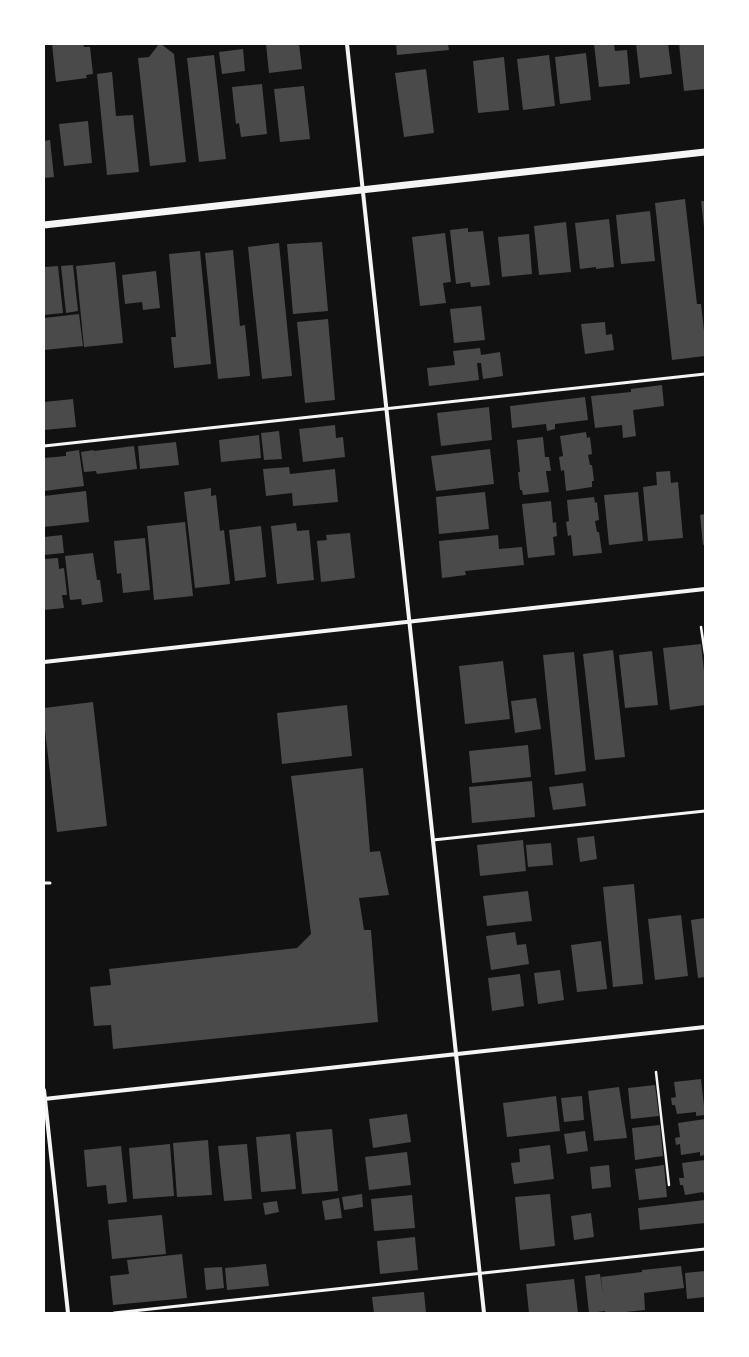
<!DOCTYPE html>
<style>
body{margin:0}
#map{position:relative;width:749px;height:1357px;overflow:hidden;background:#111;font-family:"Exo 2",sans-serif}
canvas{display:block}
.frame{position:absolute;inset:0;border:45px solid #fff;pointer-events:none}
</style>
<div id="map">
<canvas width="749" height="1357"></canvas>
<div class="frame"></div>
</div>
<script>
const ctx = document.querySelector('canvas').getContext('2d');
ctx.lineJoin = 'round';
function paint(path, color) { ctx.fillStyle = color; ctx.fill(path, 'evenodd'); }
const toPath = rows => new Path2D(rows.map(r => 'M' + r).join(''));
function trace(path, color, width, dash) { ctx.strokeStyle = color; ctx.lineWidth = width; ctx.lineCap = dash ? 'butt' : 'round'; ctx.setLineDash(dash || []); ctx.stroke(path); }
const building = toPath([
 [52,44,83,44,84,47,90,47,93,74,86,75,87,78,56,82],
 [159,44,161,44,174,54,186,162,150,166,138,58,149,57],
 [266,44,299,44,302,69,269,73],
 [396,44,448,44,449,50,397,55],
 [594,44,614,44,615,51,627,50,630,84,599,87],
 [636,44,668,44,672,74,640,78],
 [679,44,705,44,705,89,684,91],
 [243,49,245,71,222,74,219,52],
 [586,53,591,100,560,104,555,57],
 [214,55,226,159,199,162,187,58],
 [549,55,555,106,523,110,517,59],
 [504,57,509,110,478,113,473,61],
 [426,69,434,133,404,137,395,73],
 [112,72,116,116,133,115,139,172,107,175,97,74],
 [262,84,267,134,241,137,239,123,236,124,232,87],
 [304,86,310,139,280,142,274,89],
 [88,121,92,163,64,166,59,124],
 [50,140,54,177,44,178,44,141],
 [685,199,697,304,701,304,705,340,705,356,672,360,655,203],
 [701,201,705,201,705,227,704,227],
 [650,211,655,261,621,264,616,215],
 [609,219,614,267,596,269,596,267,580,269,575,223],
 [566,222,571,272,539,275,534,226],
 [468,228,468,232,483,231,490,285,471,287,470,282,456,284,450,230],
 [445,233,451,282,443,283,446,303,420,306,412,237],
 [529,234,532,274,502,277,498,237],
 [322,242,328,311,293,314,287,244],
 [279,243,292,376,262,379,248,247],
 [233,250,240,326,245,325,250,376,218,379,205,253],
 [200,251,211,364,174,368,171,337,176,337,169,254],
 [115,262,123,343,84,347,76,266],
 [73,265,78,311,66,313,61,266],
 [58,266,63,313,44,315,44,267],
 [156,271,160,308,143,310,142,302,125,304,122,275],
 [481,306,485,340,454,343,450,309],
 [79,314,83,346,44,350,44,318],
 [328,319,335,400,305,403,297,322],
 [605,322,606,335,612,334,614,350,585,354,581,324],
 [480,348,481,355,500,352,503,376,483,379,481,363,477,363,479,380,429,386,427,368,455,365,453,351],
 [662,385,664,406,633,410,636,436,623,438,622,425,595,428,591,396,631,392,631,389],
 [585,397,588,420,555,424,555,429,547,431,546,424,512,428,510,406],
 [73,399,76,427,44,430,44,402],
 [489,407,492,440,441,446,437,413],
 [335,425,336,438,343,437,345,457,303,462,299,429],
 [279,431,282,459,264,460,261,433],
 [586,432,587,438,590,437,592,454,588,455,590,465,592,465,594,481,592,481,592,487,566,491,564,470,561,471,559,457,563,456,560,436],
 [259,435,261,458,221,462,219,440],
 [543,437,545,457,549,457,551,471,546,471,549,492,523,495,522,490,520,490,518,472,520,472,517,440],
 [176,442,179,465,140,469,138,446],
 [134,446,137,469,97,474,96,471,84,472,81,452,94,450,95,458,94,451],
 [490,449,494,484,436,491,431,456],
 [79,450,84,486,44,491,44,458,66,456,66,452],
 [289,467,290,474,335,469,338,502,293,506,292,493,266,496,263,469],
 [670,471,671,483,678,482,683,538,648,541,643,487,657,485,656,472],
 [211,488,211,496,216,495,220,531,224,530,230,584,195,588,184,492],
 [86,491,89,522,44,527,44,496],
 [485,492,489,529,439,534,436,497],
 [638,492,643,541,609,545,604,495],
 [594,497,595,503,597,502,599,520,595,521,597,532,599,532,602,553,573,556,571,535,568,536,566,522,569,521,567,500],
 [551,501,553,523,556,522,557,536,553,537,555,555,528,558,522,504],
 [705,514,705,544,703,545,700,515],
 [185,522,193,596,154,600,147,526],
 [296,523,297,531,309,530,314,580,277,584,271,526],
 [261,526,266,577,235,581,229,530],
 [350,533,355,578,321,582,317,541,327,540,326,535],
 [62,535,64,553,44,555,44,537],
 [498,535,499,549,522,547,524,565,465,571,466,575,442,578,439,541],
 [145,538,150,590,123,593,121,573,117,574,114,541],
 [93,553,97,580,100,580,103,602,82,605,81,599,70,600,65,556],
 [58,558,59,569,64,568,67,595,62,595,64,608,44,610,44,559],
 [701,644,705,680,705,705,670,710,663,648],
 [613,650,625,757,595,760,583,654],
 [652,651,658,705,625,708,619,655],
 [574,652,586,771,555,775,543,655],
 [503,661,510,719,465,724,459,666],
 [536,698,541,729,515,733,511,701],
 [93,702,107,826,57,832,44,722,44,708],
 [347,705,352,756,282,764,277,713],
 [528,745,531,777,472,783,469,751],
 [363,768,370,852,380,851,389,895,359,898,364,930,371,930,378,1022,113,1049,111,1025,94,1026,90,987,111,985,109,969,297,948,311,934,291,776],
 [532,781,535,817,472,823,469,787],
 [583,783,586,806,553,810,549,787],
 [594,836,597,859,580,862,577,838],
 [523,840,526,871,480,876,477,845],
 [551,843,553,865,528,867,526,845],
 [634,884,643,984,613,987,603,887],
 [528,891,532,921,487,926,483,896],
 [681,915,688,976,655,980,648,919],
 [705,918,705,977,698,978,691,920],
 [515,932,517,945,526,944,529,964,491,970,486,936],
 [601,941,607,989,577,992,571,945],
 [560,970,564,1000,538,1004,534,973],
 [520,974,524,1006,492,1011,488,978],
 [701,1079,705,1115,696,1116,696,1112,677,1114,675,1105,672,1105,671,1098,676,1097,674,1082],
 [655,1085,659,1116,631,1119,628,1088],
 [619,1087,627,1138,594,1141,588,1091],
 [556,1096,560,1131,507,1137,503,1103],
 [582,1096,584,1120,564,1122,561,1098],
 [407,1114,411,1142,373,1148,369,1119],
 [705,1119,705,1155,700,1156,700,1152,681,1155,680,1144,676,1145,675,1138,680,1137,678,1123],
 [660,1125,663,1156,635,1160,632,1128],
 [332,1129,338,1191,302,1194,296,1132],
 [585,1131,588,1151,567,1154,564,1134],
 [290,1134,296,1189,261,1192,256,1137],
 [208,1140,212,1195,177,1197,173,1143],
 [170,1144,174,1196,133,1199,129,1148],
 [247,1144,252,1199,224,1201,218,1146],
 [550,1145,554,1179,514,1184,511,1163,520,1162,519,1149],
 [121,1146,127,1202,108,1204,106,1185,87,1187,84,1150],
 [407,1152,411,1185,369,1190,365,1157],
 [705,1160,705,1197,703,1192,685,1195,683,1185,680,1185,679,1178,684,1178,682,1163],
 [609,1165,611,1187,592,1189,590,1167],
 [664,1165,667,1197,639,1200,635,1169],
 [362,1194,363,1207,344,1210,342,1197],
 [550,1194,555,1246,520,1250,515,1197],
 [412,1195,415,1228,374,1231,371,1199],
 [339,1198,342,1218,325,1220,322,1201],
 [705,1200,705,1223,640,1230,638,1208],
 [277,1201,279,1212,265,1215,263,1203],
 [591,1213,594,1237,574,1240,571,1216],
 [162,1215,166,1254,112,1259,108,1220],
 [415,1237,418,1270,380,1274,377,1241],
 [182,1254,187,1298,113,1305,110,1276,129,1274,127,1260],
 [266,1264,269,1286,227,1290,225,1268],
 [681,1266,684,1288,644,1293,645,1310,616,1313,605,1313,605,1311,589,1313,585,1276,600,1274,603,1294,601,1277,642,1272,642,1270],
 [222,1267,224,1288,206,1290,204,1268],
 [705,1271,705,1297,687,1299,685,1273],
 [574,1279,578,1313,529,1313,526,1284],
 [424,1292,426,1313,374,1313,372,1297]
]);
const path = toPath([
 [701,627,705,654],
 [656,1072,669,1185]
]);
const service = toPath([
 [44,446,705,374],
 [433,840,705,811],
 [44,883,50,883],
 [114,1313,705,1249]
]);
const minor = toPath([
 [347,44,484,1313],
 [44,662,705,589],
 [44,1090,68,1313],
 [44,1099,705,1027]
]);
const tertiary = toPath([
 [44,225,705,152]
]);
paint(building, '#4a4a4a');
trace(path, '#f5f5f5', 2.5);
trace(service, '#f5f5f5', 3);
trace(minor, '#f5f5f5', 4);
trace(tertiary, '#f5f5f5', 7);
</script>
